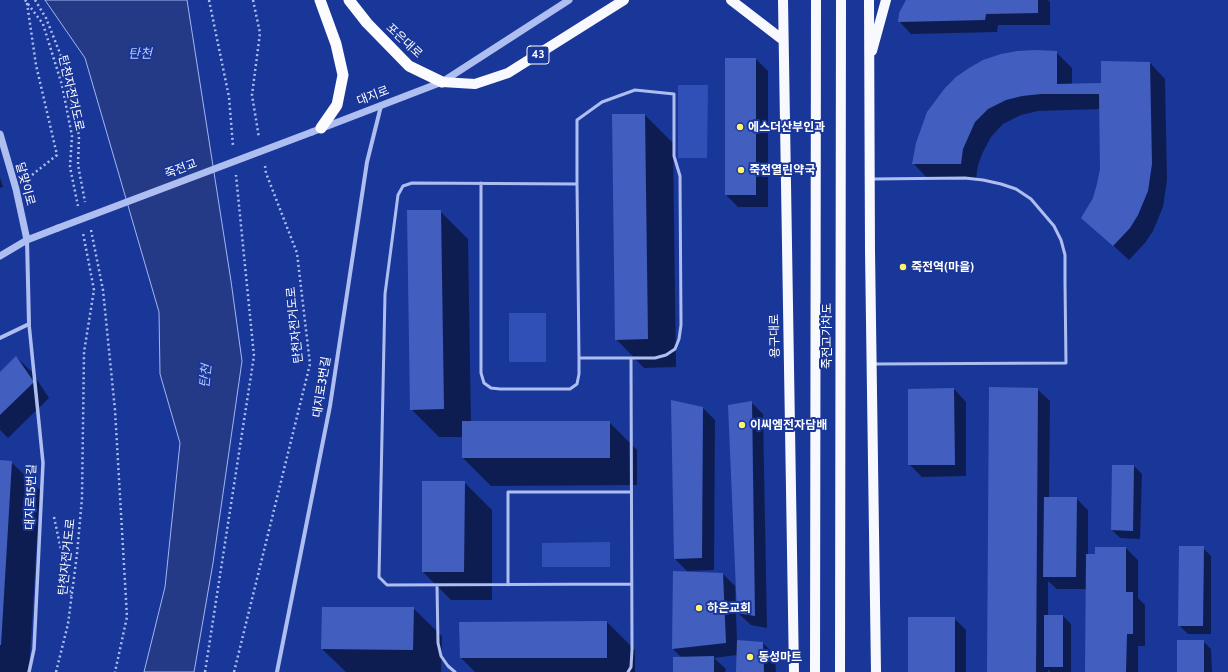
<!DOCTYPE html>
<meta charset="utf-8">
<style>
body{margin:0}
canvas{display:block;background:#193699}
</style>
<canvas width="1228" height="672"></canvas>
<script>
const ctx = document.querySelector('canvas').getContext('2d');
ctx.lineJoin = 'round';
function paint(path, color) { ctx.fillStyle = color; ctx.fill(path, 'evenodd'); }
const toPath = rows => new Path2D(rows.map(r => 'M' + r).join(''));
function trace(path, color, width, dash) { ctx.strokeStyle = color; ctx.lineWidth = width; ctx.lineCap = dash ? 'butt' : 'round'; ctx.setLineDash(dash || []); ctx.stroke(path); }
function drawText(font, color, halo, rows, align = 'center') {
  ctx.font = font + ' Cabin,"Noto Sans KR",sans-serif'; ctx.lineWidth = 4; ctx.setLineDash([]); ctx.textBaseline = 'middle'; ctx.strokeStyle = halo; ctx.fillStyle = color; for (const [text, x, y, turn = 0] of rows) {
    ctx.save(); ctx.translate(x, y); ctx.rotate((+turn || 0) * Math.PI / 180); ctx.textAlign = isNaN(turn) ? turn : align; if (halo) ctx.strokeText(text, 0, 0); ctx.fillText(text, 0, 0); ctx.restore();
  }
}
const green = toPath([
 [678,85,708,85,707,158,678,158],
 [509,313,546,313,546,362,509,362],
 [610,542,610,567,542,567,542,543]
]);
const water = toPath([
 [45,0,187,0,231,281,242,361,213,563,194,672,144,672,165,587,180,443,160,374,159,312,85,58,45,0]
]);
const shadow = toPath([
 [907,0,1048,0,1050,2,1050,25,998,25,997,32,911,34,899,21],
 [1056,52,1072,68,1072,85,1102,84,1150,63,1165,79,1167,180,1163,207,1153,231,1145,243,1129,260,1082,217,1094,199,1101,169,1100,109,1038,111,1021,115,1003,124,991,137,983,152,978,165,976,179,928,179,913,163],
 [756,59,768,71,768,207,738,207,726,195],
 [613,115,645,115,673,143,676,367,644,368,616,339],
 [0,177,3,187,0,188],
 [440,211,468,239,471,422,609,422,637,450,637,485,491,486,463,458,463,437,439,437,411,409],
 [16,357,32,372,49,398,8,438,0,430,0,373],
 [954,389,966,402,966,476,922,477,909,464],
 [1037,389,1050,401,1049,498,1076,498,1088,510,1088,555,1096,555,1126,548,1138,560,1138,598,1145,605,1145,646,1138,646,1138,672,1086,672,1087,589,1057,589,1048,581,1048,616,1063,616,1071,624,1071,672,1050,672,1048,669,1048,672,988,672],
 [751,402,763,414,767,628,751,625,738,613],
 [703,408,715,420,714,570,687,571,675,559],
 [0,461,11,462,40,490,29,672,0,672],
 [1134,466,1142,474,1140,539,1120,538,1112,530],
 [464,482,492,510,492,600,451,600,423,572],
 [1203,548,1211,556,1211,634,1188,634,1179,625],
 [674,572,723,574,735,586,737,641,763,643,775,655,776,672,737,672,737,655,714,658,726,669,725,672,674,672,682,658,673,649],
 [413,608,442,636,441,672,346,672,322,649],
 [954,618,966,630,966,672,909,672],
 [607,622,635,650,635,672,475,672,461,658,460,623],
 [1203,641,1211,649,1212,672,1178,672]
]);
const building = toPath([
 [906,0,1038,0,1038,13,986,14,985,20,898,22,899,13],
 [1036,50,1057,51,1057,84,1101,83,1101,61,1150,62,1152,164,1148,191,1138,215,1130,228,1113,246,1081,218,1093,198,1097,184,1100,169,1099,94,1041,94,1022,96,1006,100,988,109,975,122,963,149,961,164,912,164,916,143,927,112,945,88,956,77,969,68,983,60,1001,54,1017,51],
 [725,58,756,58,756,195,725,195],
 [612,114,645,114,648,339,615,340],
 [407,210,441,210,444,409,410,410],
 [16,356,34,382,0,415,0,372],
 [989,387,1038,388,1036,672,987,672],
 [954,388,955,465,908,465,908,389],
 [671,400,703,407,702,558,674,559],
 [752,401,755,616,737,613,728,405],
 [462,421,610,421,610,458,462,458],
 [0,460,12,461,1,645,0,645],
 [1112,465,1134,465,1133,531,1111,530],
 [422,481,465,481,464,572,422,572],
 [1044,497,1077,497,1076,577,1043,577],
 [1179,546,1204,546,1203,626,1178,626],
 [1095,547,1126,547,1126,592,1133,592,1133,634,1127,634,1126,672,1085,672,1086,554,1095,554],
 [673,571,723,573,726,643,672,649],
 [322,607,414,607,413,650,321,649],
 [1044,615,1063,615,1063,667,1044,667],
 [908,617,955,617,955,672,908,672],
 [607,621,607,658,460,658,459,622],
 [737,640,763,642,764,672,736,672],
 [1177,640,1204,640,1204,672,1177,672],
 [714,656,714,672,673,672,673,657]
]);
const path = toPath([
 [25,0,43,24,62,85,72,136,70,167,78,206],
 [35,0,46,18,63,61,79,136,78,165,85,202],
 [209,0,229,97,233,146],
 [253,0,260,33,252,95,259,138],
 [27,3,36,65,57,155,27,179],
 [91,230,103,290,115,410,127,617,115,672],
 [54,517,71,596],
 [56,672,68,624,77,554,82,498,84,352,94,290,83,233],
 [205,672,254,356,236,175],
 [234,672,310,364,297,253,266,173,265,166]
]);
const service = toPath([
 [872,179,965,178,983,180,1001,184,1016,189,1031,199,1054,226,1061,240,1065,255,1065,283,1066,363,874,364],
 [481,183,481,373,484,383,491,388,500,389,570,389,577,384,579,374,579,358,577,184,577,120,602,102,635,90,674,94,674,156,680,176,681,325,679,339,675,349,666,355,655,358,579,358],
 [577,184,412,183,403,186,398,195,385,294,379,577,387,585,632,584],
 [437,585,438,643,441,656,448,666,455,672],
 [508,585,508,492,631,492],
 [628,672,631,667,632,650,631,359]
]);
const pedestrian = toPath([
 [29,324,43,463,34,649,29,672]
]);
const minor = toPath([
 [0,338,29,324,27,240],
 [277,672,330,406,367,162,381,106]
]);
const tertiary = toPath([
 [312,132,442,82,569,0],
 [0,134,16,189,27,240],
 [0,256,27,240,58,228]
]);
const primary = toPath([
 [731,0,783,40],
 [783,0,794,672],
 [869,0,870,251,876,672],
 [872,51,886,0],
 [442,82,475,84,508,73,624,0],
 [815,672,816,0],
 [840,672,841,0]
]);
const trunk = toPath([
 [320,0,336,44,343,75,337,105,321,128],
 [349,0,367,23,409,66,442,82]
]);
const tertiaryBridge = toPath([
 [58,228,312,132]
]);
const markers = [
 [740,127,4,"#fff46e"],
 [741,170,4,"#fff46e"],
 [903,267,4,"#fff46e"],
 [742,425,4,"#fff46e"],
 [699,608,4,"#fff46e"],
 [750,657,4,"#fff46e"]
];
const shields = [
 [538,55,22]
];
const shieldNames = [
 ["43",538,55]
];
const streetNames = [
 ["포은대로",404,41,43],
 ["탄천자전거도로",71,93,77],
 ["대지로",373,96,-21],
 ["죽전교",181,169,-21],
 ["달맞이로",25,184,75],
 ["탄천자전거도로",295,325,-96],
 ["용구대로",775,336,-91],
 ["죽전고가차도",827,336,-90],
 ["대지로3번길",322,387,-81],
 ["대지로15번길",31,497,-88],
 ["탄천자전거도로",67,557,-84]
];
const poiNames = [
 ["에스더산부인과",748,127],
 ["죽전열린약국",749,170],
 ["죽전역(마을)",911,267],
 ["이씨엠전자담배",750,425],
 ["하은교회",707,608],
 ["동성마트",758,657]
];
const waterNames = [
 ["탄천",140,54],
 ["탄천",206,376,-84]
];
paint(green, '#3050b8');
paint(water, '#243a86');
trace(water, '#a1b6f3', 1);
paint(shadow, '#0007');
paint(building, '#425fc0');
trace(path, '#aebef1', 2.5, [2, 3]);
trace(service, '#aebef1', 3);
trace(pedestrian, '#aebef1', 3.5);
trace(minor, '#aebef1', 4);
trace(tertiary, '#aebef1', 7);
trace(primary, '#f8f9ff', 10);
trace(trunk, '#fcfcff', 11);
trace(tertiaryBridge, '#aebef1', 7);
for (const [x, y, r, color] of markers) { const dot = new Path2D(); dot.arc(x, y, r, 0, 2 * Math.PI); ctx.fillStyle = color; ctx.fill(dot); trace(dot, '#193699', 1.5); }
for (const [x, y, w] of shields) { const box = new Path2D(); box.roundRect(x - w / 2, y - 9, w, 18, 3); ctx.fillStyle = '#193699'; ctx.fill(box); trace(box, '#fff', 1); }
drawText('bold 11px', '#fff', null, shieldNames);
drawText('12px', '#fff', '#193699', streetNames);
drawText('bold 12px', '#fff', '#193699', poiNames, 'left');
drawText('italic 13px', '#bac9f8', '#193699', waterNames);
</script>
